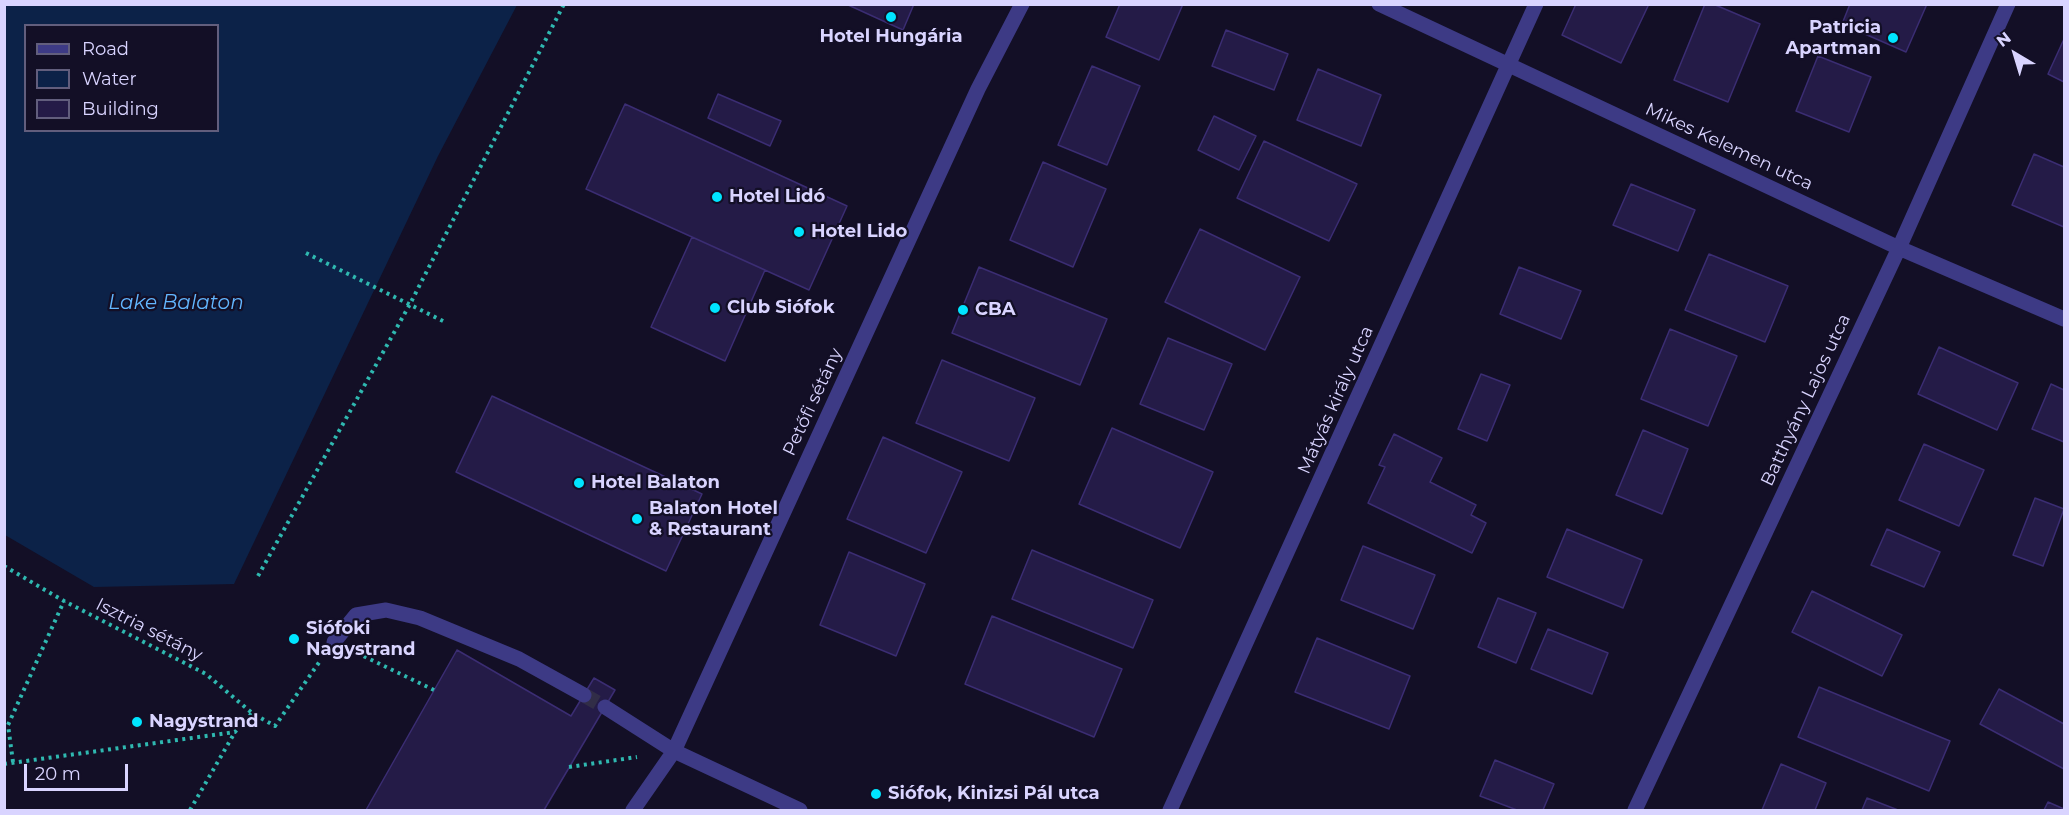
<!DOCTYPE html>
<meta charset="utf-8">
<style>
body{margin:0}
#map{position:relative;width:2069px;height:815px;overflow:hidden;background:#130f26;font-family:Montserrat,sans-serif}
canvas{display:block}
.frame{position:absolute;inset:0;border:6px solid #d9d4ff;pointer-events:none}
.legend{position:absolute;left:24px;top:24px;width:195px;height:108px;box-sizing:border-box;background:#130f26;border:2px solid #625e7d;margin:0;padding:8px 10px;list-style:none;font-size:18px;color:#d9d4ff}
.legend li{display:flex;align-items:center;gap:12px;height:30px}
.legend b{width:30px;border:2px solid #625e7d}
.north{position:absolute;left:1985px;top:24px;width:60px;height:60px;-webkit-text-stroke:4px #130f26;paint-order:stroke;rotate:322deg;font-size:16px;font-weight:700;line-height:24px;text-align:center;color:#d9d4ff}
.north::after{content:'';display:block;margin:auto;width:21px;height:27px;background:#d9d4ff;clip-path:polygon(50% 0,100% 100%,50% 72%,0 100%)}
.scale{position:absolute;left:24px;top:764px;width:104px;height:27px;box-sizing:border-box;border:3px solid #d9d4ff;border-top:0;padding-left:8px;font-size:18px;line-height:21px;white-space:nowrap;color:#d9d4ff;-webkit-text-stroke:4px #130f26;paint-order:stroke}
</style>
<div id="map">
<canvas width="2069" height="815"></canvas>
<div class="frame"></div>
<ul class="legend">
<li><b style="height:8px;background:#3d3a85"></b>Road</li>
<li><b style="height:16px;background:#0c2248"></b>Water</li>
<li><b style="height:16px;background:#241b47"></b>Building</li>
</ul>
<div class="north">N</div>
<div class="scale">20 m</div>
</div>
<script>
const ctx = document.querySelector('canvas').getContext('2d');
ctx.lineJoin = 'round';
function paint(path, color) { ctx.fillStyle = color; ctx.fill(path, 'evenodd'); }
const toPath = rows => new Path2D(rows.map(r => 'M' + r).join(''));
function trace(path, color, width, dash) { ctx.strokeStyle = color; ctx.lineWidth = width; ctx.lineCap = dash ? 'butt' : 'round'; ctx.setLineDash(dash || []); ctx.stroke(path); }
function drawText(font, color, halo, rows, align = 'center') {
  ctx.font = font + ' Montserrat,sans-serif'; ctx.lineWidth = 4.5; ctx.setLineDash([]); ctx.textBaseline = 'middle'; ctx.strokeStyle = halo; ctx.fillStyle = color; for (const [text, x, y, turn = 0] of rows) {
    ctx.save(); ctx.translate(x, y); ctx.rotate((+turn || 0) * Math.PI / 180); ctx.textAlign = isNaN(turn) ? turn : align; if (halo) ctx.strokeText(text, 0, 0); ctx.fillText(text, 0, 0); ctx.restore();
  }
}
const water = toPath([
 [5,4,517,5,438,156,234,584,94,587,5,535],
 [26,26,218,26,218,130,26,130]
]);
const building = toPath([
 [846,4,914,4,903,30,846,4],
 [1120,4,1183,4,1159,60,1106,37,1120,4],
 [1576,4,1649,4,1621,63,1562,35,1576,4],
 [1705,4,1713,4,1760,24,1728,102,1674,80,1705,4],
 [1850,4,1927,4,1906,52,1842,24,1850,4],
 [1226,30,1288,54,1274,90,1212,66,1226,30],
 [2064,39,2064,82,2048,74,2064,39],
 [1818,56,1871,77,1849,132,1796,111,1818,56],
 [1092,66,1140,86,1107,165,1058,145,1092,66],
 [1318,69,1381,95,1361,146,1297,120,1318,69],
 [718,94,781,121,770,146,708,118,718,94],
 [625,104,847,206,809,290,586,189,625,104],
 [1214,116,1256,136,1239,170,1198,150,1214,116],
 [1264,141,1357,184,1329,241,1237,198,1264,141],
 [2034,154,2064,167,2064,227,2012,205,2034,154],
 [1043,162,1106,189,1073,267,1010,240,1043,162],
 [1631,184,1695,210,1678,251,1613,225,1631,184],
 [1200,229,1300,277,1265,350,1165,302,1200,229],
 [692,237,765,270,725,361,651,327,692,237],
 [1709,254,1788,286,1765,342,1685,310,1709,254],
 [979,267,1107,319,1080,385,952,333,979,267],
 [1519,267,1581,291,1561,339,1500,314,1519,267],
 [1670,329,1737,356,1708,426,1641,399,1670,329],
 [1168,338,1232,364,1204,430,1140,404,1168,338],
 [1939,347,2018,383,1997,430,1918,394,1939,347],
 [942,360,1035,398,1009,461,916,423,942,360],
 [1481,374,1510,385,1487,441,1458,429,1481,374],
 [2051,384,2064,390,2064,442,2032,429,2051,384],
 [492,396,702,494,666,571,456,472,492,396],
 [1112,428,1213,472,1180,548,1079,504,1112,428],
 [1643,430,1688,449,1662,514,1616,495,1643,430],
 [1394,434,1442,458,1430,482,1476,505,1471,515,1486,523,1472,553,1368,503,1385,467,1379,465,1394,434],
 [883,437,962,472,926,553,847,519,883,437],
 [1924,444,1984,470,1959,526,1899,500,1924,444],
 [2035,498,2064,509,2043,566,2013,555,2035,498],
 [1567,529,1642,560,1623,608,1547,577,1567,529],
 [1887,529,1940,552,1924,587,1871,565,1887,529],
 [1363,546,1435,575,1413,629,1341,600,1363,546],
 [1032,550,1153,600,1133,648,1012,599,1032,550],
 [849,552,925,584,896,656,820,625,849,552],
 [1812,591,1902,635,1882,676,1792,632,1812,591],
 [1498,598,1536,613,1516,663,1478,647,1498,598],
 [992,616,1122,669,1094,737,965,684,992,616],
 [1548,629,1608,653,1592,694,1531,669,1548,629],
 [1317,638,1410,676,1389,729,1295,692,1317,638],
 [457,650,571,716,594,678,615,690,544,810,366,810,457,650],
 [1819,687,1950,741,1929,791,1798,737,1819,687],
 [1999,689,2064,724,2064,769,1980,724,1999,689],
 [1495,760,1554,784,1543,810,1517,810,1480,796,1495,760],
 [1781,764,1826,783,1815,810,1762,810,1781,764],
 [1867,798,1898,810,1862,810,1867,798],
 [2048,802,2064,809,2064,810,2044,810,2048,802]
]);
const minorTunnel = toPath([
 [584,695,605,707]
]);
const path = toPath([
 [306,253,447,323],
 [4,566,64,601,206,674,252,713,275,726,320,661],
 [258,576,410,304,564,4],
 [357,653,434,690],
 [13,762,8,725,64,601],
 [4,764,235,732,252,713],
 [569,767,637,757],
 [190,810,235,732]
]);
const minor = toPath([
 [1379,4,1899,248,2064,319],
 [334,642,356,615,386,610,420,618,519,659,584,695],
 [605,707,674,751,800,810],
 [633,810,674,751,978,89,1022,4],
 [1170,810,1536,4],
 [1635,810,1899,248,2008,4]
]);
const markers = [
 [891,17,6,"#00e5ff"],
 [1893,38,6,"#00e5ff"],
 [717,197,6,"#00e5ff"],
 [799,232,6,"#00e5ff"],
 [715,308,6,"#00e5ff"],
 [963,310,6,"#00e5ff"],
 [579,483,6,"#00e5ff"],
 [637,519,6,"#00e5ff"],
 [294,639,6,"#00e5ff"],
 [137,722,6,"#00e5ff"],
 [876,794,6,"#00e5ff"]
];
const poiNames = [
 ["Patricia",1881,28,"right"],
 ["Apartman",1881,49,"right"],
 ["Hotel Hungária",891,37,"center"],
 ["Hotel Lidó",729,197],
 ["Hotel Lido",811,232],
 ["Club Siófok",727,308],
 ["CBA",975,310],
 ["Hotel Balaton",591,483],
 ["Balaton Hotel",649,509],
 ["& Restaurant",649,530],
 ["Siófoki",306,629],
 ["Nagystrand",306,650],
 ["Nagystrand",149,722],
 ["Siófok, Kinizsi Pál utca",888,794]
];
const streetNames = [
 ["Mikes Kelemen utca",1729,147,25],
 ["Mátyás király utca",1336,400,-66],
 ["Batthyány Lajos utca",1806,400,-65],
 ["Petőfi sétány",813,402,-65],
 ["Isztria sétány",149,630,27]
];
const waterNames = [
 ["Lake Balaton",176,303]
];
paint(water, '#0c2248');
paint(building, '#241b47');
trace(building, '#3b2d73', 1.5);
trace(minorTunnel, '#312d47', 15, [15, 8]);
trace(path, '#2fb8b0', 4, [3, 4.5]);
trace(minor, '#3d3a85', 15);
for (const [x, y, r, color] of markers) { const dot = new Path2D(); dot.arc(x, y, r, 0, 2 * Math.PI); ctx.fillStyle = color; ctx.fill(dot); trace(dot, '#130f26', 2); }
drawText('bold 18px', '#d9d4ff', '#130f26', poiNames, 'left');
drawText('18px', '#d9d4ff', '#130f26', streetNames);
drawText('italic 20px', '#62b6ff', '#130f26', waterNames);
</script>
